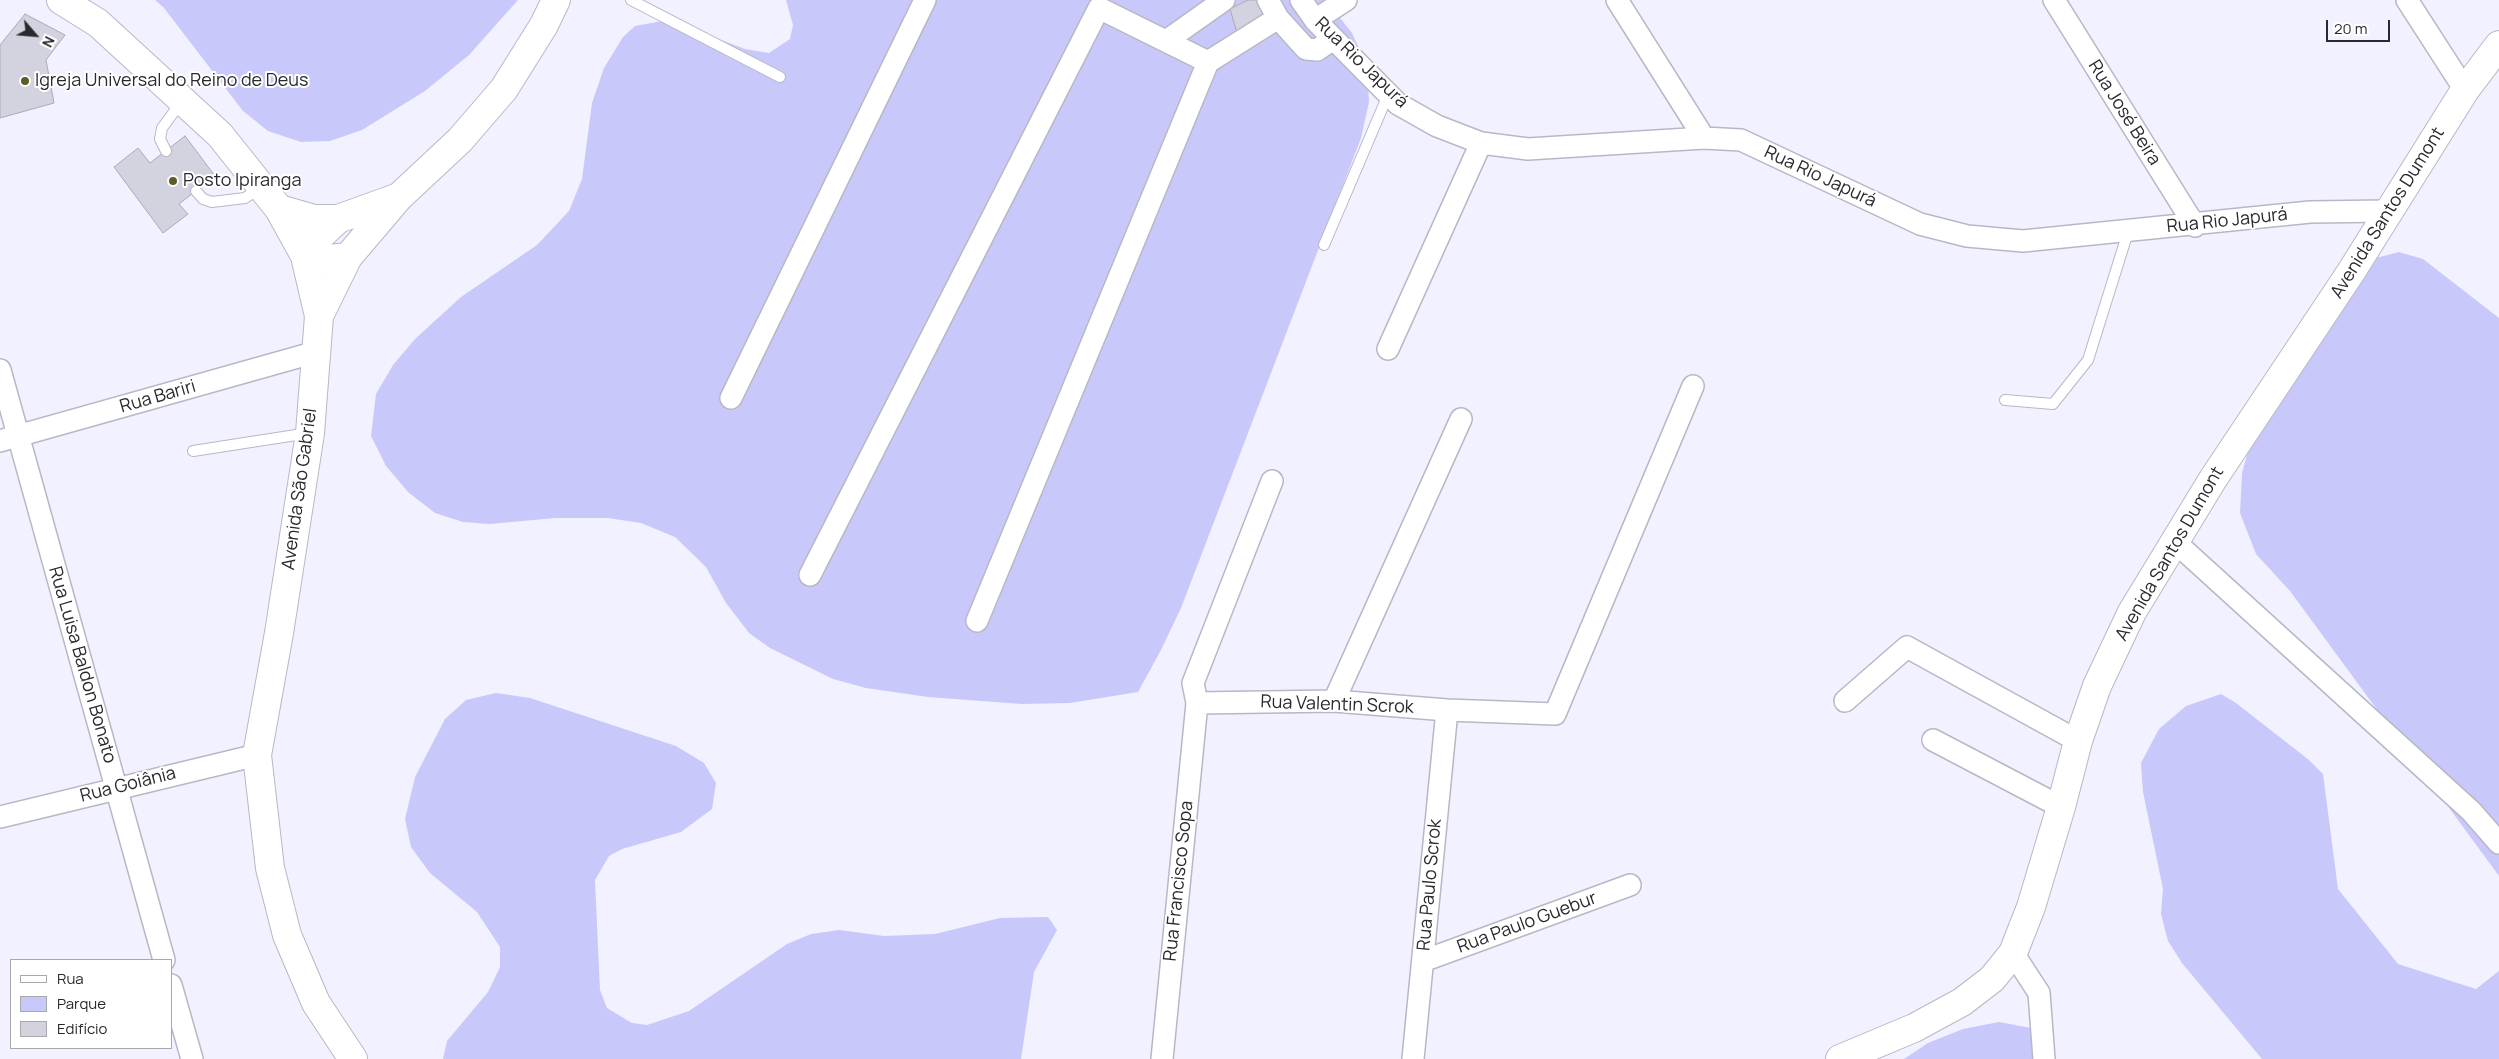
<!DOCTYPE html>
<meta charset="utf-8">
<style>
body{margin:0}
#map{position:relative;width:2499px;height:1059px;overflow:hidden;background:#f1f1ff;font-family:Manrope,sans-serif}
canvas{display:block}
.legend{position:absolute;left:10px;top:959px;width:162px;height:90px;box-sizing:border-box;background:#fff;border:1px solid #a9a9ab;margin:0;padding:6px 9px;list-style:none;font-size:15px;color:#29292e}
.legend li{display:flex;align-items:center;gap:10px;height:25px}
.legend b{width:25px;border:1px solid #a9a9ab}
.north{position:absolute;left:10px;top:10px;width:50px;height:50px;-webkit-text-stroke:4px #fff;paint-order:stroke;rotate:117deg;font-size:14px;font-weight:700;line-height:20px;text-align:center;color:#29292e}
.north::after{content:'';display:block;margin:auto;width:18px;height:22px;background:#29292e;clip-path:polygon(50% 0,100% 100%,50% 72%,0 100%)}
.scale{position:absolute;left:2326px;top:20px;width:64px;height:22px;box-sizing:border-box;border:2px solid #29292e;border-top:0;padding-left:6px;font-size:15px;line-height:18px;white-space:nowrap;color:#29292e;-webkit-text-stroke:4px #fff;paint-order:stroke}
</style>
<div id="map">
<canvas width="2499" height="1059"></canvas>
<ul class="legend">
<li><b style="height:6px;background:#fff"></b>Rua</li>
<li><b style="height:14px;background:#c9c8fa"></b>Parque</li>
<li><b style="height:14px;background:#d3d3e0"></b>Edifício</li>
</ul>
<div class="north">N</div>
<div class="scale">20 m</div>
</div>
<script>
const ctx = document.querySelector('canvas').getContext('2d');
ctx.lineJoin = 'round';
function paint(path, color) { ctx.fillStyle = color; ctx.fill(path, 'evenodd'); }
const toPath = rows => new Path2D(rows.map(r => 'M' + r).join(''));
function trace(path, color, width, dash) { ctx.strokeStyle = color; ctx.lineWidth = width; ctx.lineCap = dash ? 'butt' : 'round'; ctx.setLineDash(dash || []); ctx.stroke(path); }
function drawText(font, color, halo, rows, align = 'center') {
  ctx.font = font + ' Manrope,sans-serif'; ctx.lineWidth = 4; ctx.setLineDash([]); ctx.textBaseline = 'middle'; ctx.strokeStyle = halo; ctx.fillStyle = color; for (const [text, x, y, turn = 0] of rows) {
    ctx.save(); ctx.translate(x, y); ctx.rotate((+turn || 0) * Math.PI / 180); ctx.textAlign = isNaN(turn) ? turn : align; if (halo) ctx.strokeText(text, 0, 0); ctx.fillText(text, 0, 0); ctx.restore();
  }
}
const green = toPath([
 [155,0,518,0,469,55,425,91,362,130,330,141,301,142,268,131,243,111,164,8],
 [786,0,1326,0,1352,33,1367,66,1369,102,1361,138,1181,608,1161,650,1138,692,1070,703,1022,704,928,697,866,688,833,679,770,648,749,633,726,603,706,567,675,537,641,523,608,518,555,518,490,524,463,522,435,513,408,492,386,466,371,436,376,394,393,365,415,339,461,297,537,245,569,211,582,179,592,103,604,68,623,37,635,26,662,21,695,30,745,49,769,53,790,39,793,25],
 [2399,252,2423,259,2499,318,2499,876,2290,591,2256,554,2240,513,2242,473,2262,401,2372,259],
 [496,693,530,698,676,746,704,763,716,783,712,809,681,832,622,849,609,856,595,880,600,990,607,1008,632,1023,647,1025,689,1011,787,944,811,934,839,930,884,936,935,934,1000,918,1048,917,1057,930,1034,972,1021,1059,443,1059,447,1041,488,992,500,967,500,947,477,912,430,873,411,847,405,819,415,777,445,719,466,700],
 [2221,694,2236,703,2309,760,2323,774,2338,889,2398,964,2476,989,2499,971,2499,1059,2262,1059,2182,963,2168,941,2161,914,2163,889,2143,792,2141,763,2159,729,2186,706],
 [1999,1022,2031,1028,2044,1045,2047,1059,1904,1059,1928,1043,1963,1029]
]);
const building = toPath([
 [1248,0,1258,0,1268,12,1237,33,1230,9,1248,0],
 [25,14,65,35,46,60,54,103,0,118,0,45,25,14],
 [185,136,215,176,179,204,188,214,163,233,114,167,138,148,150,163,185,136]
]);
const lane = toPath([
 [631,0,780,77],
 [166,151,160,139,162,128,182,101],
 [196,191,203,199,212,202,245,198,260,188],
 [1324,245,1388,95],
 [2005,400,2053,404,2088,360,2128,232],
 [193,451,309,433]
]);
const street = toPath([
 [1268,0,1278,18],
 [1301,0,1315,20,1398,104,1437,126,1481,143,1528,149,1704,138,1741,140,1920,224,1967,236,2023,241,2310,212,2389,211],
 [1617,0,1704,138],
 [2054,0,2195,226],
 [2407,0,2465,90],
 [1315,20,1346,0],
 [1166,41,1224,0],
 [1208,62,1278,18,1306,49,1317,50,1333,39],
 [1388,349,1481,143],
 [0,370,164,960],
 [731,398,925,0],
 [0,441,316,352],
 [2174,541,2471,811,2499,843],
 [810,575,1099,8,1208,62,977,621],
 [1334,701,1461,419],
 [1845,701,1907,647,2078,741],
 [1197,703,1334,701,1447,710,1555,714,1693,386],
 [1933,740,2061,807],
 [0,817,257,755],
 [2013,953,2039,993,2044,1059],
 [1423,961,1630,885],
 [171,985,192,1059],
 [1162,1059,1197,703,1193,683,1272,481],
 [1413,1059,1447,710]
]);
const secondary = toPath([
 [61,0,98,23,220,135,279,209,305,256,319,316,310,433,279,633,257,755,270,868,287,935,316,1003,353,1059],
 [399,197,338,219,321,235,305,256,319,260,348,257,399,197,460,140,504,89,544,25,556,0],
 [279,209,314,219,338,219],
 [319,316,348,257],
 [1840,1059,1914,1028,1962,1002,1992,979,2013,953,2031,907,2061,807,2078,741,2097,686,2132,612,2213,479,2351,272,2465,90,2499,45]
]);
const markers = [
 [25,81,5,"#5e5b28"],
 [173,181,5,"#5e5b28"]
];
const streetNames = [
 ["Rua Rio Japurá",1361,63,44],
 ["Rua José Beira",2124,113,58],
 ["Rua Rio Japurá",1820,177,25],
 ["Avenida Santos Dumont",2388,213,-58],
 ["Rua Rio Japurá",2227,221,-6],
 ["Rua Bariri",158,397,-16],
 ["Avenida São Gabriel",300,489,-82],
 ["Avenida Santos Dumont",2170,554,-60],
 ["Rua Luisa Baldon Bonato",82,665,74],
 ["Rua Valentin Scrok",1337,705,2],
 ["Rua Goiânia",128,785,-14],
 ["Rua Francisco Sopa",1179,881,-84],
 ["Rua Paulo Scrok",1430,885,-85],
 ["Rua Paulo Guebur",1527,923,-20]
];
const poiNames = [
 ["Igreja Universal do Reino de Deus",35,81],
 ["Posto Ipiranga",183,181]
];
paint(green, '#c9c8fa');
paint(building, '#d3d3e0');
trace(building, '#aaaab7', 1);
trace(lane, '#b8b8c5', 12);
trace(street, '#b8b8c5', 24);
trace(secondary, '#b8b8c5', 30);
trace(lane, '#fff', 10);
trace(street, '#fff', 21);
trace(secondary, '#fff', 28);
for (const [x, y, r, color] of markers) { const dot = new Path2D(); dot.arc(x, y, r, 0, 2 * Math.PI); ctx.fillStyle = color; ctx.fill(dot); trace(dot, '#fff', 2); }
drawText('18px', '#29292e', '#fff', streetNames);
drawText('18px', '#29292e', '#fff', poiNames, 'left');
</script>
